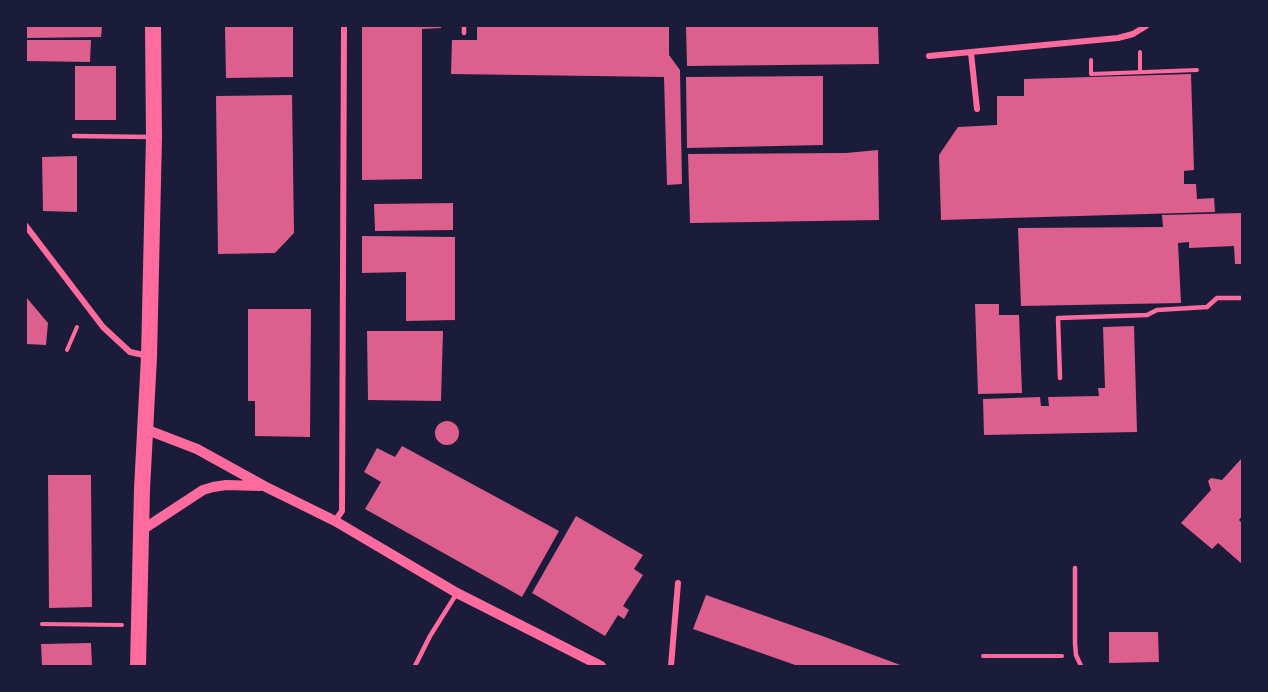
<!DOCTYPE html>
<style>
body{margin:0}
#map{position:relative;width:1268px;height:692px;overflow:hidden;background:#1b1b3a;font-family:Arial,sans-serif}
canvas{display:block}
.frame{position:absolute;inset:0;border:27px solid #1b1b3a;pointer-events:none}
</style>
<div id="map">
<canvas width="1268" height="692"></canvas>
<div class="frame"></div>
</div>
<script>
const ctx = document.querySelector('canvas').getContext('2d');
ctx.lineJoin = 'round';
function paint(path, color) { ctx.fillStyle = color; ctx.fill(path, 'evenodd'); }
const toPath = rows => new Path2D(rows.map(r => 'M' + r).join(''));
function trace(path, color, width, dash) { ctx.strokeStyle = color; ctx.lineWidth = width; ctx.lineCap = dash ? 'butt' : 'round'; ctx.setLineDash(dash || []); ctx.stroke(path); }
const building = toPath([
 [26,26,102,26,101,37,26,38],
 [225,26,293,26,293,77,226,78],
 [362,26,441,26,441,28,422,29,422,179,362,180],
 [477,26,669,26,669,55,680,70,682,184,667,185,664,77,451,74,452,40,477,40],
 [686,26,878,26,879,64,687,66],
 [26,40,91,40,90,62,26,61],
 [75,66,116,66,116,120,75,120],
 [1191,74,1194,170,1184,171,1184,184,1196,184,1197,199,1214,198,1215,212,941,220,939,155,958,127,997,125,997,96,1024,96,1024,79],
 [823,76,823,145,687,148,686,77],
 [292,95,294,233,275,253,218,254,216,96],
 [878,150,879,220,690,223,688,154,846,153],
 [77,156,77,212,43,211,42,157],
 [453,203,453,230,375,231,374,204],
 [1242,213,1242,264,1235,264,1234,246,1189,248,1189,242,1178,243,1181,303,1021,306,1018,228,1163,227,1162,215],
 [362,236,455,237,455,320,406,321,406,272,362,273],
 [26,297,48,323,46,345,26,344],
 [975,304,999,304,999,315,1019,315,1022,393,978,394],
 [248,309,311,309,310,437,255,436,255,401,248,401],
 [1134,326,1137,432,984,435,983,399,1040,397,1041,406,1049,406,1048,397,1099,396,1098,388,1105,388,1103,327],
 [367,331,443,331,441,401,368,400],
 '435 433a12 12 0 1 1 24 0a12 12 0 1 1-24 0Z',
 [402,446,559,531,522,597,365,509,381,482,364,472,377,448,395,457],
 [1242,458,1242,516,1239,520,1242,523,1242,564,1218,543,1212,549,1181,523,1211,490,1208,481,1211,478,1222,480],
 [48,475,91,475,92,607,49,608],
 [576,516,643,555,634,569,643,575,623,606,629,610,624,619,618,615,605,636,532,593],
 [706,595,825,637,903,666,798,666,693,629],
 [1109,632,1158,632,1159,662,1109,663],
 [91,643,92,666,42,666,41,644]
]);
const path = toPath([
 [1140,52,1140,72],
 [1091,60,1091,74,1197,70],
 [67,350,77,327],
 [42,624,122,625],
 [983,656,1062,656]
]);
const service = toPath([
 [464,26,464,33],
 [74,136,151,137],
 [1060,378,1058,318,1147,315,1157,310,1207,307,1217,298,1242,298],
 [1075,568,1075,643,1076,655,1081,666],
 [415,666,430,636,457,593]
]);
const minor = toPath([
 [971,53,977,109],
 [929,56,1118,38,1133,34,1146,26],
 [26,226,103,327,130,352,148,356],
 [335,521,342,511,344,26],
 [671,666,678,583]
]);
const tertiary = toPath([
 [145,429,197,449,264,486,335,521,457,593,601,666],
 [142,530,203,490,213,487,226,485,260,486]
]);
const trunk = toPath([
 [138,666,142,489,149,357,154,137,153,26]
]);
paint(building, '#dd5f8e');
trace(path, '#ff6b9d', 4);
trace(service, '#ff6b9d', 4.5);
trace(minor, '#ff6b9d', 6);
trace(tertiary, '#ff6b9d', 10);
trace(trunk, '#ff6b9d', 16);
</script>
